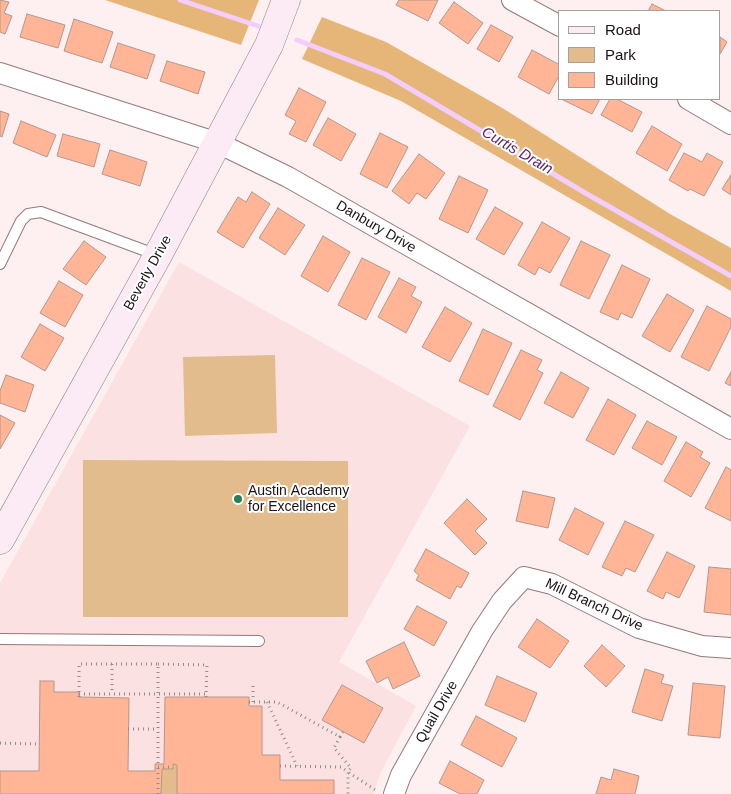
<!DOCTYPE html>
<style>
body{margin:0}
#map{position:relative;width:731px;height:794px;overflow:hidden;background:#fef0f1;font-family:Arial,sans-serif}
canvas{display:block}
.legend{position:absolute;left:558px;top:10px;width:162px;height:90px;box-sizing:border-box;background:#fff;border:1px solid #a4a0a0;margin:0;padding:6px 9px;list-style:none;font-size:15px;color:#1c1112}
.legend li{display:flex;align-items:center;gap:10px;height:25px}
.legend b{width:25px;border:1px solid #a4a0a0}
</style>
<div id="map">
<canvas width="731" height="794"></canvas>
<ul class="legend">
<li><b style="height:6px;background:#fcebf4"></b>Road</li>
<li><b style="height:14px;background:#e3bc8d"></b>Park</li>
<li><b style="height:14px;background:#ffb596"></b>Building</li>
</ul>
</div>
<script>
const ctx = document.querySelector('canvas').getContext('2d');
ctx.lineJoin = 'round';
function paint(path, color) { ctx.fillStyle = color; ctx.fill(path, 'evenodd'); }
const toPath = rows => new Path2D(rows.map(r => 'M' + r).join(''));
function trace(path, color, width, dash) { ctx.strokeStyle = color; ctx.lineWidth = width; ctx.lineCap = dash ? 'butt' : 'round'; ctx.setLineDash(dash || []); ctx.stroke(path); }
function drawText(font, color, halo, rows, align = 'center') {
  ctx.font = font + ' Arial,sans-serif'; ctx.lineWidth = 4; ctx.setLineDash([]); ctx.textBaseline = 'middle'; ctx.strokeStyle = halo; ctx.fillStyle = color; for (const [text, x, y, turn = 0] of rows) {
    ctx.save(); ctx.translate(x, y); ctx.rotate((+turn || 0) * Math.PI / 180); ctx.textAlign = isNaN(turn) ? turn : align; if (halo) ctx.strokeText(text, 0, 0); ctx.fillText(text, 0, 0); ctx.restore();
  }
}
const built = toPath([
 [179,262,470,426,339,662,416,706,381,772,373,794,0,794,0,583]
]);
const green = toPath([
 [275,355,277,433,185,436,183,357],
 [83,460,348,461,348,617,83,617],
 [173,764,177,765,177,794,161,794,162,769,173,769]
]);
const forest = toPath([
 [105,0,259,0,241,45],
 [322,17,386,42,504,109,670,214,731,248,731,291,401,101,302,59]
]);
const stream = toPath([
 [180,0,258,26],
 [297,40,385,74,587,194,731,276]
]);
const building = toPath([
 [0,0,9,2,4,13,12,16,5,34,0,32,0,0],
 [399,0,438,0,428,21,396,5,399,0],
 [454,2,483,23,468,44,439,23,454,2],
 [652,4,666,11,648,11,652,4],
 [27,14,65,25,58,48,20,37,27,14],
 [74,19,113,32,102,63,64,51,74,19],
 [491,25,513,37,499,62,477,49,491,25],
 [720,37,727,42,720,54,720,37],
 [118,43,155,55,147,79,110,67,118,43],
 [532,50,560,65,560,74,549,94,518,77,532,50],
 [167,61,205,72,198,94,160,81,167,61],
 [299,88,326,102,306,142,289,134,296,121,285,115,299,88],
 [561,99,600,99,592,114,561,99],
 [610,99,617,99,642,112,632,132,601,115,610,99],
 [0,111,9,114,2,137,0,136,0,111],
 [328,118,356,134,341,161,313,145,328,118],
 [21,121,56,135,47,157,13,143,21,121],
 [652,126,682,144,667,171,636,153,652,126],
 [380,133,408,147,387,188,360,174,380,133],
 [63,134,100,144,94,167,57,156,63,134],
 [110,150,147,162,140,186,102,174,110,150],
 [684,153,702,162,707,153,723,162,704,196,690,189,688,191,669,180,684,153],
 [419,154,445,173,426,199,417,193,409,204,392,191,419,154],
 [731,175,731,195,722,189,731,175],
 [459,176,488,190,468,233,439,219,459,176],
 [252,192,270,204,243,248,217,232,238,197,246,202,252,192],
 [495,207,523,223,504,255,476,239,495,207],
 [278,208,305,225,285,255,259,238,278,208],
 [542,222,570,238,550,273,539,267,535,275,518,265,542,222],
 [323,236,350,252,328,292,301,276,323,236],
 [84,241,106,257,86,285,63,269,84,241],
 [581,241,610,255,589,299,560,285,581,241],
 [362,258,390,272,366,320,338,305,362,258],
 [622,265,650,279,632,318,621,313,618,320,600,312,622,265],
 [399,278,416,287,411,296,422,302,406,333,378,317,399,278],
 [59,281,83,295,65,327,40,313,59,281],
 [667,294,694,310,670,352,642,336,667,294],
 [707,306,731,319,731,327,709,371,681,357,707,306],
 [445,307,472,323,450,362,422,347,445,307],
 [40,324,64,338,45,371,21,357,40,324],
 [483,329,512,343,488,395,459,381,483,329],
 [521,350,542,360,537,370,543,373,520,420,493,406,521,350],
 [561,372,589,388,573,418,544,403,561,372],
 [731,372,731,386,725,383,731,372],
 [6,375,34,385,25,412,0,403,0,391,6,375],
 [608,399,636,415,614,455,586,440,608,399],
 [0,415,15,423,0,449,0,415],
 [647,421,677,437,662,465,632,448,647,421],
 [686,442,703,452,700,457,710,463,691,497,664,481,686,442],
 [726,467,731,470,731,521,705,508,726,467],
 [523,491,555,498,548,528,516,521,523,491],
 [467,499,487,519,475,531,487,543,475,555,444,523,467,499],
 [575,508,604,523,588,555,559,540,575,508],
 [625,521,654,535,635,572,626,568,622,576,602,567,625,521],
 [426,549,469,573,461,588,457,586,450,599,416,580,419,575,414,571,426,549],
 [667,552,695,566,679,598,666,592,663,599,647,591,667,552],
 [709,567,731,569,731,615,704,612,709,567],
 [417,606,447,622,434,646,404,629,417,606],
 [537,619,569,641,550,668,518,647,537,619],
 [404,642,420,676,393,689,388,677,377,683,366,661,404,642],
 [602,645,625,666,606,687,584,666,602,645],
 [645,669,664,675,661,683,673,686,662,721,632,712,645,669],
 [497,676,537,693,525,722,485,705,497,676],
 [40,681,54,681,54,692,79,692,79,697,129,698,128,771,155,771,155,764,164,764,165,697,249,697,249,706,262,706,262,755,280,755,280,780,334,780,334,794,177,794,177,765,173,764,173,769,162,769,161,794,0,794,0,771,39,771,40,681],
 [693,683,725,686,720,738,688,735,693,683],
 [342,685,383,708,364,743,322,720,342,685],
 [476,716,517,738,502,767,461,745,476,716],
 [450,761,484,780,477,794,460,794,439,783,450,761],
 [614,769,639,776,635,794,596,794,601,777,611,780,614,769]
]);
const path = toPath([
 [112,664,112,694],
 [158,664,207,665,206,697],
 [79,694,206,694],
 [79,697,79,664,158,664,158,767,169,767,169,764],
 [249,702,277,702,340,737,334,748,351,768,348,772,377,791],
 [253,702,253,686],
 [267,702,297,766],
 [128,729,158,729],
 [340,737,343,732],
 [0,743,39,744],
 [280,766,341,767,348,772,348,794],
 [158,794,158,767]
]);
const lane = toPath([
 [0,264,21,221,28,214,41,212,157,255],
 [0,639,259,641]
]);
const street = toPath([
 [512,0,560,26],
 [0,73,218,143,288,177,731,429],
 [688,99,731,124],
 [394,794,401,775,482,631,502,601,524,577,552,584,639,628,702,646,731,648]
]);
const secondary = toPath([
 [0,540,158,255,269,45,286,0]
]);
const markers = [
 [238,499,5,"#298054"]
];
const streetNames = [
 ["Danbury Drive",376,227,30],
 ["Beverly Drive",148,273,-61],
 ["Mill Branch Drive",594,605,25],
 ["Quail Drive",437,712,-60]
];
const poiNames = [
 ["Austin Academy",248,491],
 ["for Excellence",248,507]
];
const waterNames = [
 ["Curtis Drain",517,151,30]
];
paint(built, '#fbe1e2');
paint(green, '#e3bc8d');
paint(forest, '#e6b578');
trace(stream, '#f2cdfe', 5);
paint(building, '#ffb596');
trace(building, '#b3978c', 1);
trace(lane, '#96787a', 12);
trace(street, '#96787a', 22);
trace(secondary, '#96787a', 29);
trace(path, '#968a8b', 3, [1, 4]);
trace(lane, '#fff', 10);
trace(street, '#fff', 20);
trace(secondary, '#fcebf4', 28);
for (const [x, y, r, color] of markers) { const dot = new Path2D(); dot.arc(x, y, r, 0, 2 * Math.PI); ctx.fillStyle = color; ctx.fill(dot); trace(dot, '#fff', 2); }
drawText('14px', '#1c1112', '#fff', streetNames);
drawText('14px', '#1c1112', '#fff', poiNames, 'left');
drawText('italic 15px', '#5b246b', '#fff', waterNames);
</script>
